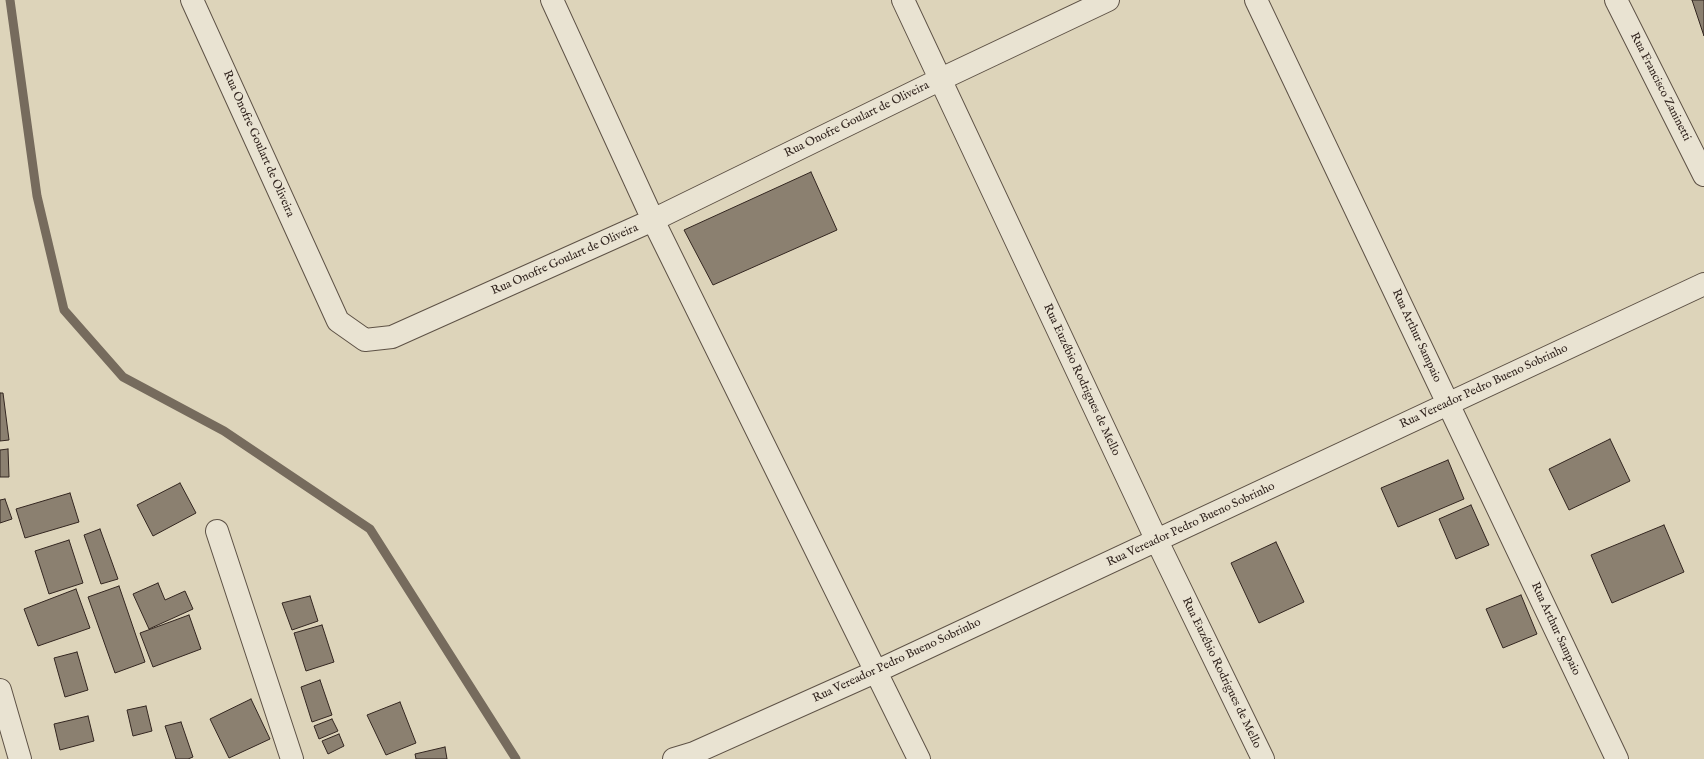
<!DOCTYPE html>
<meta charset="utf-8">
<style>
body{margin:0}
canvas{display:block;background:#ddd4ba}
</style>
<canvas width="1704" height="759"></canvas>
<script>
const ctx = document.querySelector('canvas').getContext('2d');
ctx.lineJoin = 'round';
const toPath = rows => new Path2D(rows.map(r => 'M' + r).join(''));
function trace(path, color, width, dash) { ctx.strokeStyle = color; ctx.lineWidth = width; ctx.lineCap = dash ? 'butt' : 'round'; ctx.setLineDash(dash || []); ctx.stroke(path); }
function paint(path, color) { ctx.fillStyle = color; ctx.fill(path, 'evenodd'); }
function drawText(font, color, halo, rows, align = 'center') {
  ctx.font = font + ' "IM FELL English",serif'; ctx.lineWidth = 3; ctx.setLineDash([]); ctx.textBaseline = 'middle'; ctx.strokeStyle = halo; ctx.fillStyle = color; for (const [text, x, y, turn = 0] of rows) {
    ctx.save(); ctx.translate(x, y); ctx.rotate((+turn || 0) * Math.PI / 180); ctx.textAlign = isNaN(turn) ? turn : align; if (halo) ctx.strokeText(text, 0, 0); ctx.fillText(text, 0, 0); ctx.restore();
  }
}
const stream = toPath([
 [10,0,37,196,64,310,123,377,224,431,370,529,516,759]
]);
const building = toPath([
 [1692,0,1704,0,1704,36,1692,0],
 [811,172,837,230,713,285,684,230,811,172],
 [0,393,3,393,9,440,0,441,0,393],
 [1610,439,1630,481,1569,510,1549,469,1610,439],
 [8,449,9,477,0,477,0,450,8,449],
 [1448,460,1464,499,1398,527,1381,488,1448,460],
 [180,483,196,513,153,536,137,505,180,483],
 [70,493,79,522,25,538,16,509,70,493],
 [5,499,12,519,0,523,0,500,5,499],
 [1471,505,1489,545,1456,559,1439,519,1471,505],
 [1664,525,1684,572,1612,603,1591,555,1664,525],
 [100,529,118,579,101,584,84,535,100,529],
 [69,540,83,583,49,594,35,551,69,540],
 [1276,542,1304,602,1259,623,1231,563,1276,542],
 [158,583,165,600,185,591,193,609,149,629,133,594,158,583],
 [119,586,145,662,115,673,88,597,119,586],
 [76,589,90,628,38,646,24,609,76,589],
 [1521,595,1537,634,1503,648,1486,609,1521,595],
 [310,596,318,621,292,630,282,603,310,596],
 [189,615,201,649,153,667,140,633,189,615],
 [322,625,334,662,306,671,294,633,322,625],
 [77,652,88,690,65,697,54,658,77,652],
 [320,680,332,715,312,722,301,687,320,680],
 [251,699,270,739,229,758,210,719,251,699],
 [400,702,416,743,386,755,367,715,400,702],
 [146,706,152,731,133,736,127,710,146,706],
 [88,716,94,741,60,750,54,724,88,716],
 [332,719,338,731,319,739,314,726,332,719],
 [181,722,193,757,188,759,176,759,165,726,181,722],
 [339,734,344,746,328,754,322,741,339,734],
 [445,747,447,759,416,759,415,754,445,747]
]);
const minor = toPath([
 [192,0,338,321,365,340,392,337,653,220,939,80,1108,0],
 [552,0,653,220,919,759],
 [903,0,1157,541,1263,759],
 [1256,0,1617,759],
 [1616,0,1704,175],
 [217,531,292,759],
 [0,690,20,759],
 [674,759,694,753,875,672,1704,284]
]);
const streetNames = [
 ["Rua Francisco Zaninetti",1660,87,63],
 ["Rua Onofre Goulart de Oliveira",857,120,-26],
 ["Rua Onofre Goulart de Oliveira",258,144,66],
 ["Rua Onofre Goulart de Oliveira",565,260,-24],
 ["Rua Arthur Sampaio",1416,336,65],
 ["Rua Euzébio Rodrigues de Mello",1081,380,65],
 ["Rua Vereador Pedro Bueno Sobrinho",1484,387,-25],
 ["Rua Vereador Pedro Bueno Sobrinho",1191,525,-25],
 ["Rua Arthur Sampaio",1555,629,65],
 ["Rua Vereador Pedro Bueno Sobrinho",897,661,-25],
 ["Rua Euzébio Rodrigues de Mello",1221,673,64]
];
trace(stream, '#766b5d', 9);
paint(building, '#8b8070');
trace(building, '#332620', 1);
trace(minor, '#5e5246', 24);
trace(minor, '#e9e3d2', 22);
drawText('12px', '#332620', '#e9e3d2', streetNames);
</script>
